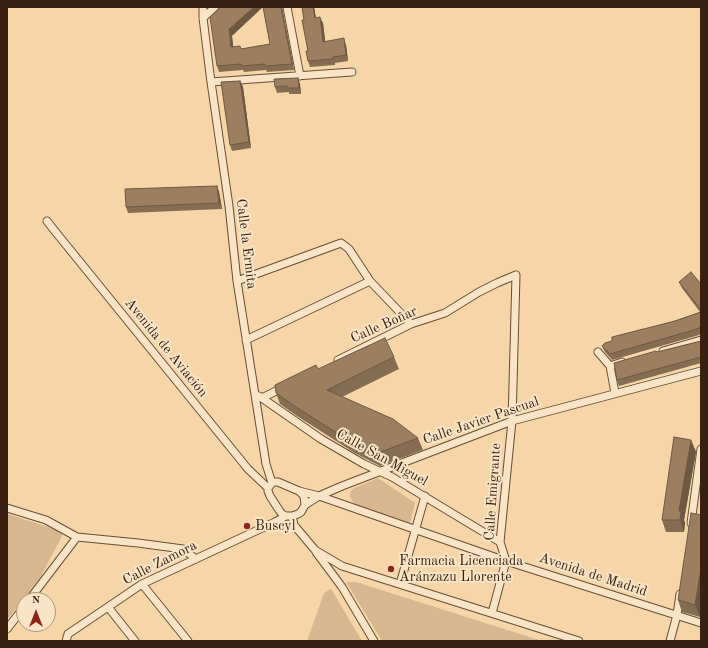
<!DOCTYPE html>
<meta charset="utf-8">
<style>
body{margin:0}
#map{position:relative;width:708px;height:648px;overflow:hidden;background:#f6d6a9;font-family:"Old Standard TT",serif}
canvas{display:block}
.frame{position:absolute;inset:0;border:8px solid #392011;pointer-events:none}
.north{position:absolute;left:16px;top:592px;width:40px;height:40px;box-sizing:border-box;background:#f9e4c7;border:1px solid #ac967e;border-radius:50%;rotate:0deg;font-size:11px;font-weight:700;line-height:16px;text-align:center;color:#392011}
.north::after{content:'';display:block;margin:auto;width:14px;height:18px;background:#8f2418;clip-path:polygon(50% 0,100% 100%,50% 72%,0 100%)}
</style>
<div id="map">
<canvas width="708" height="648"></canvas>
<div class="frame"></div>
<div class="north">N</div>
</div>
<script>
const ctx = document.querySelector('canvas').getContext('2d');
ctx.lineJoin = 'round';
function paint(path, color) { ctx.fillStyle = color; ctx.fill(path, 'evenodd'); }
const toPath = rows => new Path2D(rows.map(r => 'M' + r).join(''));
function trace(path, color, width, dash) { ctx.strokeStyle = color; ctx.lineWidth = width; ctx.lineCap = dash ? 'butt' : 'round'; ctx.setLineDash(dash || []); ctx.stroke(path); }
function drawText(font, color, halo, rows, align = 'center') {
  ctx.font = font + ' "Old Standard TT",serif'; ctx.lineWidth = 4; ctx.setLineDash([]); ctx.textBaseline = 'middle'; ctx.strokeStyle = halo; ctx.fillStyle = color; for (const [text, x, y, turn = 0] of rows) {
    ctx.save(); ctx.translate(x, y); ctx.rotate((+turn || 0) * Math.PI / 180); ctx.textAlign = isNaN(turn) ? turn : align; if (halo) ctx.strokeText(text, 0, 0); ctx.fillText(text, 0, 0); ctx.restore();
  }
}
const green = toPath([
 [378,478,415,503,410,523,355,505,352,501,350,496,351,491,354,488],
 [7,514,64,532,40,578,7,620],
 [346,582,356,582,542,641,382,641],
 [331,589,333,592,362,641,307,641,324,593]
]);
const street = toPath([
 [203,7,203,18,211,82,229,206,237,281,266,464,272,483],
 [287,7,300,76],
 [203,18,215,7],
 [211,82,352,72],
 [47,221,54,230,248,469,268,488],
 [237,281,341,243,349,249,370,281,411,324],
 [246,340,370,281],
 [663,351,701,340],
 [598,352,610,366,615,393],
 [338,360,411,324,445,313,479,292,497,283,516,275,512,421,500,542,506,561,492,613],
 [610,366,622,362],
 [259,396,321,439,364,464,392,477,500,542],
 [262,398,284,387],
 [299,491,304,496,305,505,301,512,298,514,292,516,286,516,282,514,279,510,270,496,268,491,268,488,272,483,275,482,278,482,299,491,319,496,506,561,701,623],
 [305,505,319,496,342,486,512,421,701,371],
 [7,508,46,520,77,537,138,543,183,549,196,559],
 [292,516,294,525,315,550,342,566,579,641],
 [691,523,701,449],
 [316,552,342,587,374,641],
 [142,584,188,641],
 [400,584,425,496],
 [29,600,77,537],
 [108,607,135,641],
 [7,629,24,607],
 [66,641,68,634,142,584,275,522,286,516],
 [670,641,677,615,680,594]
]);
const wall = toPath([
 [263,7,282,7,294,70,267,72,266,70,244,72,243,70,219,72,217,66,232,36,233,47,241,49,270,44],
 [302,7,314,7,316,18,323,23,325,41,346,45,348,61,335,63,335,65,310,67,308,61,308,51],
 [240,81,243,87,251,148,232,151,230,145],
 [300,84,301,94,289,94,289,92,277,93,275,87],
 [217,186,219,192,222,209,128,213,126,207],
 [679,282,701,284,701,334,696,336,612,360,605,352,602,346,700,312,682,288],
 [701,341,701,363,619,386,617,380,657,352],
 [394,357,399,369,342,397,418,438,423,450,380,466,355,453,297,416,280,404,276,393,318,369],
 [691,440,696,452,684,520,685,523,684,532,666,532,662,520],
 [701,515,701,609,700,617,682,612,678,600]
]);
const shadedWall = toPath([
 [254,7,263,7,232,36,234,53,231,47,229,29],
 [281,7,282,7,294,70,292,64],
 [313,7,314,7,317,24,315,18],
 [320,17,323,23,326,48,323,42],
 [344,38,346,45,348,61,346,55],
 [298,78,300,84,301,94,299,88],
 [240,81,243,87,251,148,249,142],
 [217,186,219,192,222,209,219,203],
 [691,440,696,452,684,520,685,523,684,532,680,520,679,511],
 [701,568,701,609,700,617,695,605]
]);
const building = toPath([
 [221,7,254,7,229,29,231,47,240,46,241,49,270,44,263,7,281,7,292,64,265,66,265,64,241,66,241,64,217,66,210,17,221,7],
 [302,7,313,7,315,18,320,17,323,42,344,38,346,55,333,57,333,59,308,61,306,51,308,51,302,20,304,20,302,7],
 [298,78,299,88,287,88,287,86,275,87,274,79,298,78],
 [240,81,249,142,230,145,221,82,240,81],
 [217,186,219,203,126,207,125,189,217,186],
 [691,272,701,284,701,310,679,282,691,272],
 [701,312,701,327,694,330,610,354,602,346,605,343,612,341,612,337,675,321,701,312],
 [385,338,394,357,327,390,393,419,418,438,375,454,351,442,293,405,276,393,275,385,316,365,318,369,385,338],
 [701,341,701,357,617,380,614,363,656,351,657,352,701,341],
 [674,437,691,440,679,511,681,511,680,520,662,520,674,437],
 [691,513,701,515,701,568,695,605,678,600,691,513]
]);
const markers = [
 [247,526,4,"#8f2418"],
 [391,569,4,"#8f2418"]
];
const streetNames = [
 ["Calle la Ermita",246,244,83],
 ["Calle Boñar",384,325,-24],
 ["Avenida de Aviación",166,348,51],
 ["Calle Javier Pascual",481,421,-19],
 ["Calle San Miguel",382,458,29],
 ["Calle Emigrante",493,492,-86],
 ["Calle Zamora",160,563,-27],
 ["Avenida de Madrid",593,575,18]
];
const poiNames = [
 ["Buscyl",255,526],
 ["Farmacia Licenciada",399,561],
 ["Aránzazu Llorente",399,577]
];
paint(green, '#d6b78f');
trace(street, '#684e37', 9);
trace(street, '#f9e4c7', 7);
paint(wall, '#856d53');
paint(shadedWall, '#6c5943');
paint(building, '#9b7f60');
trace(building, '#6c5943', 1);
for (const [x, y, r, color] of markers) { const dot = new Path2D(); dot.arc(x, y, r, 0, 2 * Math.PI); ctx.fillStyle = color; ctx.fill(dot); trace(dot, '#f9e4c7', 1.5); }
drawText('14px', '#392011', '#f9e4c7', streetNames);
drawText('14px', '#392011', '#f9e4c7', poiNames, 'left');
</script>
